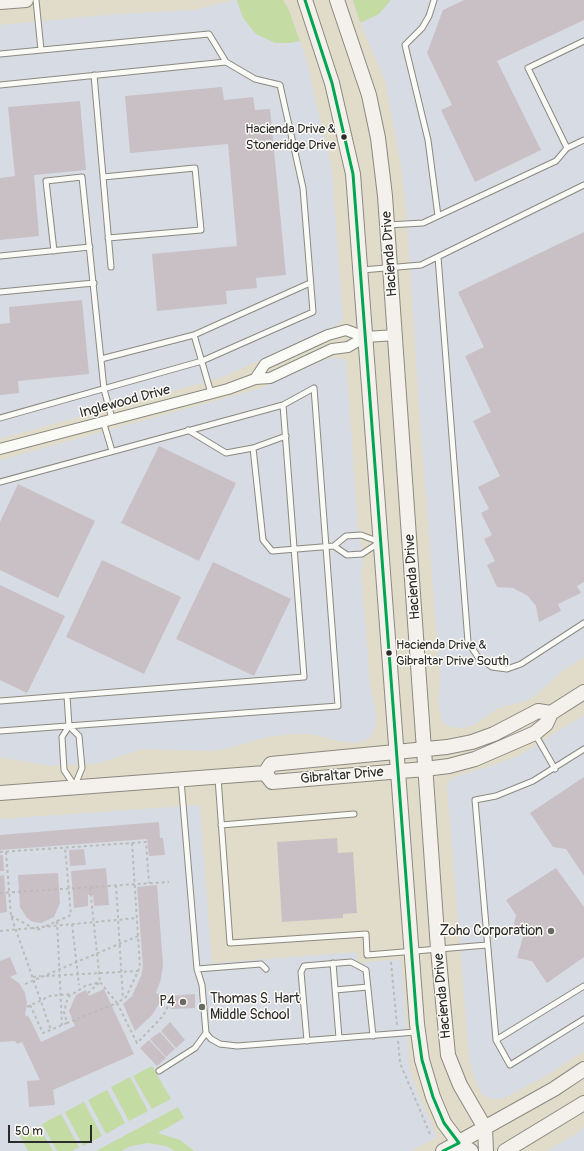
<!DOCTYPE html>
<style>
body{margin:0}
#map{position:relative;width:584px;height:1151px;overflow:hidden;background:#e0dcc9;font-family:Pangolin,sans-serif}
canvas{display:block}
.scale{position:absolute;left:8px;top:1125px;width:84px;height:18px;box-sizing:border-box;border:2px solid #2b2b2b;border-top:0;padding-left:5px;font-size:12px;line-height:14px;white-space:nowrap;color:#2b2b2b;-webkit-text-stroke:3px #fdfcf7;paint-order:stroke}
</style>
<div id="map">
<canvas width="584" height="1151"></canvas>
<div class="scale">50 m</div>
</div>
<script>
const ctx = document.querySelector('canvas').getContext('2d');
ctx.lineJoin = 'round';
function paint(path, color) { ctx.fillStyle = color; ctx.fill(path, 'evenodd'); }
const toPath = rows => new Path2D(rows.map(r => 'M' + r).join(''));
function trace(path, color, width, dash) { ctx.strokeStyle = color; ctx.lineWidth = width; ctx.lineCap = dash ? 'butt' : 'round'; ctx.setLineDash(dash || []); ctx.stroke(path); }
function drawText(font, color, halo, rows, align = 'center') {
  ctx.font = font + ' Pangolin,sans-serif'; ctx.lineWidth = 3; ctx.setLineDash([]); ctx.textBaseline = 'middle'; ctx.strokeStyle = halo; ctx.fillStyle = color; for (const [text, x, y, turn = 0] of rows) {
    ctx.save(); ctx.translate(x, y); ctx.rotate((+turn || 0) * Math.PI / 180); ctx.textAlign = isNaN(turn) ? turn : align; if (halo) ctx.strokeText(text, 0, 0); ctx.fillText(text, 0, 0); ctx.restore();
  }
}
const built = toPath([
 [234,0,283,0,288,8,306,58,332,171,343,320,335,326,223,377,0,439,0,25,116,14,194,10],
 [353,0,584,0,584,657,561,672,536,695,526,701,498,708,474,725,463,728,450,727,443,723,438,703,440,679,419,406,406,209,401,166,385,81,360,22],
 [337,358,346,360,358,526,364,561,361,570,370,684,377,720,375,729,371,737,363,741,354,743,342,742,311,734,290,734,267,737,233,747,213,751,142,749,100,763,49,766,0,757,0,460,258,389,326,359],
 [584,715,584,1051,549,1074,512,1094,503,1099,490,1099,481,1093,474,1077,469,1058,447,785,450,780,457,776,494,765,520,755],
 [200,805,212,963,357,952,358,963,401,959,410,1070,416,1089,437,1137,411,1151,0,1151,0,819],
 [584,1126,584,1151,547,1151,579,1132]
]);
const green = toPath([
 [237,0,283,0,288,8,300,41,289,43,275,43,256,34,243,18],
 [353,0,391,0,379,14,362,22,360,22],
 [152,1066,171,1099,152,1109,133,1076],
 [130,1077,148,1111,129,1121,111,1087],
 [107,1090,125,1123,106,1134,88,1100],
 [84,1102,102,1136,83,1146,65,1112],
 [178,1107,184,1118,158,1133,180,1140,194,1151,175,1151,166,1146,148,1143,131,1146,121,1151,96,1151],
 [61,1114,79,1147,72,1151,57,1151,42,1124],
 [39,1126,53,1151,28,1151,20,1136]
]);
const building = toPath([
 [464,0,584,0,584,20,497,61,541,150,475,182,441,110,452,105,427,53,443,10],
 [222,87,224,100,253,97,255,110,270,109,286,275,256,278,257,288,226,291,227,304,157,311,152,254,237,246,228,144,130,153,125,96],
 [80,101,86,170,34,175,39,236,0,240,0,178,15,176,8,107],
 [584,232,584,582,577,586,581,593,558,604,561,611,539,622,536,606,528,596,513,588,497,587,487,565,495,561,484,539,492,535,481,513,489,509,478,487,500,476,473,421,491,412,465,356,484,347,458,292],
 [82,300,89,374,18,381,19,393,0,395,0,324,10,323,9,307],
 [159,446,236,483,199,561,121,523],
 [18,484,95,521,58,598,0,570,0,522],
 [102,560,181,597,144,674,66,637],
 [213,562,291,599,254,676,176,639],
 [0,585,65,616,27,693,0,680],
 [584,777,584,876,566,849,553,847,530,813],
 [159,822,160,838,163,838,165,855,149,856,147,839,0,850,0,835],
 [337,838,338,853,353,852,357,913,343,914,343,918,282,922,277,842],
 [84,849,86,865,70,866,69,850],
 [0,855,3,855,4,871,0,871],
 [106,868,109,905,94,906,93,895,88,895,88,906,74,908,71,871],
 [556,868,584,907,584,957,547,983,532,961,517,958,523,937,514,924,516,915,506,900],
 [58,873,60,903,54,917,41,923,33,922,27,918,20,907,18,875],
 [4,875,7,912,0,913,0,876],
 [157,885,163,964,161,979,156,993,164,996,152,1015,135,1031,123,1004,132,996,141,976,143,966,137,887],
 [10,957,17,974,10,977,19,983,25,993,27,1004,25,1015,29,1017,41,1042,75,1026,69,1011,76,995,86,990,89,996,104,989,134,1054,53,1090,55,1105,29,1107,27,1081,40,1080,22,1042,17,1044,15,1041,0,1042,0,961],
 [195,994,195,1008,171,1009,170,996],
 [170,1022,185,1040,176,1048,161,1031],
 [160,1032,175,1049,166,1057,150,1039],
 [149,1040,166,1058,157,1066,140,1048]
]);
const path = toPath([
 [132,843,140,967,126,997,117,1003,137,1043,163,1016,170,1002],
 [0,852,146,842,149,883],
 [6,852,11,916,51,1030],
 [116,885,123,999],
 [0,893,169,882],
 [11,916,37,930,42,928],
 [57,921,62,1025],
 [72,924,79,985],
 [46,926,71,915,65,848],
 [0,931,137,918],
 [391,962,397,1026],
 [46,976,138,971],
 [33,977,41,976],
 [25,984,138,936],
 [88,993,100,982,90,887],
 [30,1005,43,1033,67,1023,64,1012,68,997,85,986,100,982,117,1003,67,1023],
 [27,1007,50,996,71,994],
 [398,1041,400,1063,430,1134]
]);
const lane = toPath([
 [36,0,41,50],
 [434,0,429,16,422,28,405,45,428,140,438,216],
 [0,54,209,34,226,62,255,79,280,85,303,188,313,312,202,361,0,418],
 [94,75,111,267],
 [0,85,226,62],
 [567,148,528,68,584,41],
 [103,177,195,168,201,230,108,238],
 [388,225,423,223,556,161,567,148,584,140],
 [54,251,46,181,82,177,104,389,112,419],
 [0,256,90,247],
 [438,257,468,642,478,657,492,667,507,669,521,664,584,623],
 [362,270,421,265,584,185],
 [0,292,94,283],
 [194,335,211,393],
 [101,359,194,335,310,283],
 [103,421,112,451],
 [188,430,226,453,253,448,286,436],
 [253,448,263,540,272,551,334,546,346,536,361,535,380,542,362,554,347,555,334,546],
 [0,482,283,405,314,388,338,706,0,731],
 [67,696,69,726,62,737,64,770,74,785],
 [0,701,304,677,283,405],
 [69,726,79,736,82,768,75,785],
 [535,734,555,769],
 [584,749,533,781,496,796,475,800,496,1040,510,1065,584,1019],
 [218,778,230,943,366,934,367,955,487,945],
 [181,780,197,969,202,985,206,1033,211,1039,220,1044,237,1046,416,1032],
 [221,825,354,814],
 [333,963,339,1038],
 [197,969,261,964,266,969],
 [335,990,368,987],
 [496,1040,584,986],
 [307,1041,301,972,304,966,351,962,366,970,373,1036],
 [159,1071,195,1048,206,1033]
]);
const street = toPath([
 [255,379,265,364,328,335,346,330,365,337,396,335],
 [0,449,228,389,255,379,270,378,332,349,348,347,365,337]
]);
const secondary = toPath([
 [305,0,332,83,353,174,417,1024,422,1060,433,1097,444,1123,459,1143,471,1151],
 [337,0,369,95,378,138,385,196,438,949,448,1055,460,1085,485,1128,486,1151],
 [0,2,26,0],
 [265,773,272,782,425,769,449,766,475,759,535,733,546,724,551,713,584,692],
 [0,793,265,773,271,764,447,747,472,742,494,734,538,711,551,713],
 [443,1151,554,1089,584,1069],
 [505,1151,584,1103]
]);
const bus1 = toPath([
 [305,0,332,83,353,174,417,1024,422,1060,433,1097,444,1123,459,1143,443,1151]
]);
const markers = [
 [344,137,3.5,"#2b2b2b"],
 [389,653,3.5,"#2b2b2b"],
 [551,931,4,"#6a6962"],
 [183,1002,4,"#6a6962"],
 [202,1007,4,"#6a6962"]
];
const busNames = [
 ["Hacienda Drive &",336,130],
 ["Stoneridge Drive",336,146],
 ["Hacienda Drive &",396,646,"left"],
 ["Gibraltar Drive South",396,662,"left"]
];
const streetNames = [
 ["Hacienda Drive",390,254,-94],
 ["Inglewood Drive",125,402,-15],
 ["Hacienda Drive",413,577,-94],
 ["Gibraltar Drive",342,776,-5],
 ["Hacienda Drive",443,996,-95]
];
const poiNames = [
 ["Zoho Corporation",543,931],
 ["Thomas S. Hart",210,999,"left"],
 ["Middle School",210,1015,"left"],
 ["P4",175,1002]
];
paint(built, '#d7dbe4');
paint(green, '#c4dba4');
paint(building, '#c9c0c5');
trace(lane, '#8b897f', 7);
trace(street, '#8b897f', 12);
trace(secondary, '#8b897f', 16);
trace(path, '#bbbbb7', 2, [3, 3]);
trace(lane, '#fafaf7', 5);
trace(street, '#fafaf7', 10);
trace(secondary, '#f4f1ec', 14);
trace(bus1, '#00a651', 3);
for (const [x, y, r, color] of markers) { const dot = new Path2D(); dot.arc(x, y, r, 0, 2 * Math.PI); ctx.fillStyle = color; ctx.fill(dot); trace(dot, '#fdfcf7', 1.5); }
drawText('13px', '#2b2b2b', '#fdfcf7', busNames, 'right');
drawText('14px', '#2b2b2b', '#fdfcf7', streetNames);
drawText('14px', '#2b2b2b', '#fdfcf7', poiNames, 'right');
</script>
